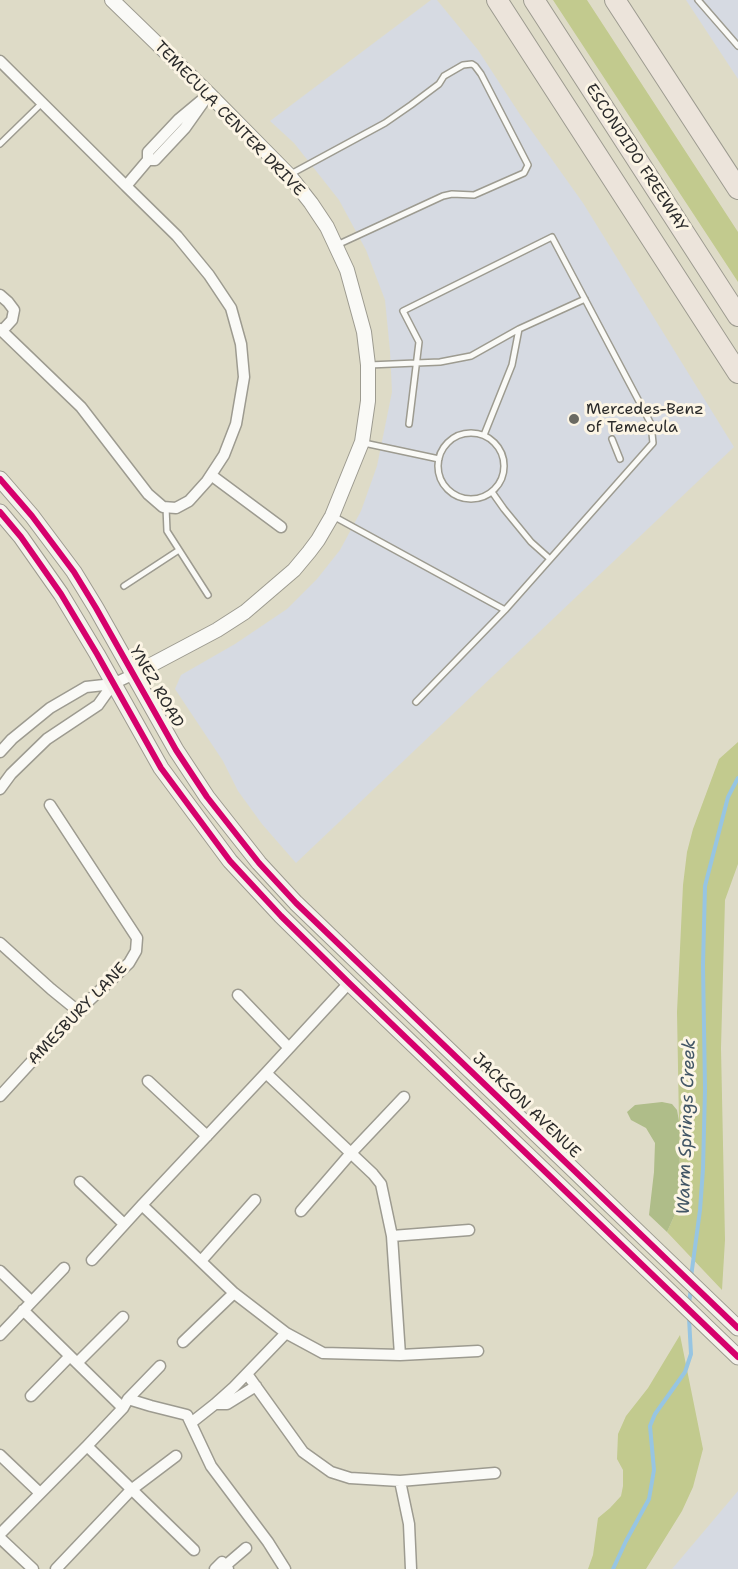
<!DOCTYPE html>
<style>
body{margin:0}
canvas{display:block;background:#dedbc7}
</style>
<canvas width="738" height="1569"></canvas>
<script>
const ctx = document.querySelector('canvas').getContext('2d');
ctx.lineJoin = 'round';
function paint(path, color) { ctx.fillStyle = color; ctx.fill(path, 'evenodd'); }
const toPath = rows => new Path2D(rows.map(r => 'M' + r).join(''));
function trace(path, color, width, dash) { ctx.strokeStyle = color; ctx.lineWidth = width; ctx.lineCap = dash ? 'butt' : 'round'; ctx.setLineDash(dash || []); ctx.stroke(path); }
function drawText(font, color, halo, rows, align = 'center') {
  ctx.font = font + ' "Shantell Sans",sans-serif'; ctx.lineWidth = 6; ctx.setLineDash([]); ctx.textBaseline = 'middle'; ctx.strokeStyle = halo; ctx.fillStyle = color; for (const [text, x, y, turn = 0] of rows) {
    ctx.save(); ctx.translate(x, y); ctx.rotate((+turn || 0) * Math.PI / 180); ctx.textAlign = isNaN(turn) ? turn : align; if (halo) ctx.strokeText(text, 0, 0); ctx.fillText(text, 0, 0); ctx.restore();
  }
}
const built = toPath([
 [431,0,437,0,478,50,521,116,583,203,734,447,296,863,262,824,238,791,223,761,175,689,181,675,235,644,287,609,317,579,340,550,361,511,377,466,392,392,390,351,385,300,366,250,339,200,294,143,270,121],
 [686,0,738,0,738,79],
 [738,1491,738,1569,672,1569]
]);
const green = toPath([
 [553,0,587,0,738,232,738,282],
 [738,742,738,864,725,900,721,1048,725,1240,722,1290,667,1232,676,1212,680,1178,677,1012,683,885,687,852,693,829,719,759],
 [680,1335,703,1449,693,1487,682,1511,646,1569,588,1569,593,1555,598,1518,610,1508,621,1496,623,1486,623,1470,617,1459,618,1434,626,1416,648,1388]
]);
const forest = toPath([
 [662,1102,672,1104,677,1110,679,1121,680,1178,676,1212,667,1232,649,1215,654,1172,655,1143,646,1128,631,1120,627,1112,635,1105]
]);
const stream = toPath([
 [691,1277,700,1210,703,1169,705,1089,703,965,705,886,728,797,738,778],
 [689,1304,691,1288],
 [613,1569,626,1541,649,1499,654,1470,650,1426,655,1414,685,1372,691,1354,689,1318]
]);
const service = toPath([
 [698,0,738,46],
 [0,144,42,103],
 [289,175,385,123,411,105,439,84,444,76,463,65,472,64,475,66,481,74,528,165,524,173,474,195,452,194,443,196,337,245],
 [369,365,440,362,471,356,519,329],
 '438 466a33 33 0 1 1 66 0a33 33 0 1 1-66 0Z',
 [484,435,512,365,519,329,585,299],
 [612,439,620,459],
 [364,443,439,459],
 [492,492,504,509,531,542,550,559],
 [166,507,167,531,208,595],
 [333,516,505,610,653,443,651,424,552,237,403,311,419,342,409,424],
 [124,586,179,550],
 [416,702,505,610]
]);
const minor = toPath([
 [0,61,126,186,148,160,155,160,185,128,209,94,179,119,148,152,148,160],
 [0,295,8,302,14,310,12,320,2,331,0,329],
 [2,331,81,407,148,494,163,507,176,508,189,501,207,481,224,455,236,424,244,377,241,344,231,308,209,275,177,236,126,186],
 [211,475,281,527],
 [0,752,12,739,50,708,86,687,113,684,134,674],
 [0,789,11,774,47,739,98,705,113,684],
 [0,943,51,989,78,1011],
 [238,995,289,1048],
 [266,1073,373,1174,381,1184,392,1236,400,1355],
 [148,1081,207,1136],
 [0,1096,78,1011,129,963,136,951,137,938,50,805],
 [80,1182,124,1224],
 [142,1205,234,1293,286,1333,323,1353,400,1355,478,1351],
 [301,1211,351,1153,404,1097],
 [392,1236,469,1230],
 [92,1260,142,1205,266,1073,349,983],
 [201,1261,255,1200],
 [0,1271,31,1301],
 [23,1310,123,1408],
 [0,1335,64,1268],
 [183,1342,234,1293],
 [77,1363,123,1317],
 [247,1374,303,1452,331,1472,350,1478,400,1481,495,1473],
 [31,1396,70,1356],
 [128,1399,151,1406,187,1415,211,1466,268,1542,285,1569],
 [215,1404,227,1404,256,1386],
 [191,1423,215,1404,234,1387,286,1333],
 [87,1446,194,1550],
 [0,1455,40,1493],
 [400,1481,409,1524,411,1569],
 [0,1534,87,1446,123,1408,128,1399,160,1366],
 [0,1538,33,1569],
 [225,1566,246,1548],
 [56,1569,131,1490,176,1456],
 [215,1569,222,1562,228,1569]
]);
const tertiary = toPath([
 [112,0,209,94,289,175,311,203,327,227,347,270,364,332,368,365,368,401,362,442,332,516,318,540,309,552,294,570,245,612,217,630,134,674]
]);
const secondary = toPath([
 [0,479,32,516,74,572,96,608,176,750,207,797,259,863,296,903,738,1328],
 [0,512,21,537,61,594,97,654,161,768,230,861,281,916,349,983,738,1357]
]);
const motorway = toPath([
 [497,0,738,373],
 [534,0,738,316],
 [615,0,738,189]
]);
const cycleway = toPath([
 [0,479,32,516,74,572,96,608,176,750,207,797,259,863,296,903,738,1328],
 [0,512,21,537,61,594,97,654,161,768,230,861,281,916,349,983,738,1357]
]);
const markers = [
 [574,419,6,"#6a6962"]
];
const streetNames = [
 ["TEMECULA CENTER DRIVE",229,119,46],
 ["ESCONDIDO FREEWAY",636,158,57],
 ["YNEZ ROAD",156,687,60],
 ["AMESBURY LANE",78,1014,-46],
 ["JACKSON AVENUE",526,1106,44]
];
const poiNames = [
 ["Mercedes-Benz",586,410],
 ["of Temecula",586,428]
];
const waterNames = [
 ["Warm Springs Creek",687,1127,-88]
];
paint(built, '#d6dae2');
paint(green, '#c2ca8e');
paint(forest, '#afbd89');
trace(stream, '#97c5e2', 4);
trace(service, '#9d9b90', 8);
trace(minor, '#9d9b90', 13);
trace(tertiary, '#9d9b90', 16);
trace(secondary, '#9d9b90', 17);
trace(motorway, '#9d9b90', 22);
trace(service, '#fafaf7', 5);
trace(minor, '#fafaf7', 10);
trace(tertiary, '#fafaf7', 14);
trace(secondary, '#f4f1ec', 15);
trace(motorway, '#ece4db', 20);
trace(cycleway, '#d6006c', 6);
for (const [x, y, r, color] of markers) { const dot = new Path2D(); dot.arc(x, y, r, 0, 2 * Math.PI); ctx.fillStyle = color; ctx.fill(dot); trace(dot, '#fcf5e5', 2); }
drawText('16px', '#2b2b2b', '#fcf5e5', streetNames);
drawText('16px', '#2b2b2b', '#fcf5e5', poiNames, 'left');
drawText('italic 18px', '#425666', '#fcf5e5', waterNames);
</script>
